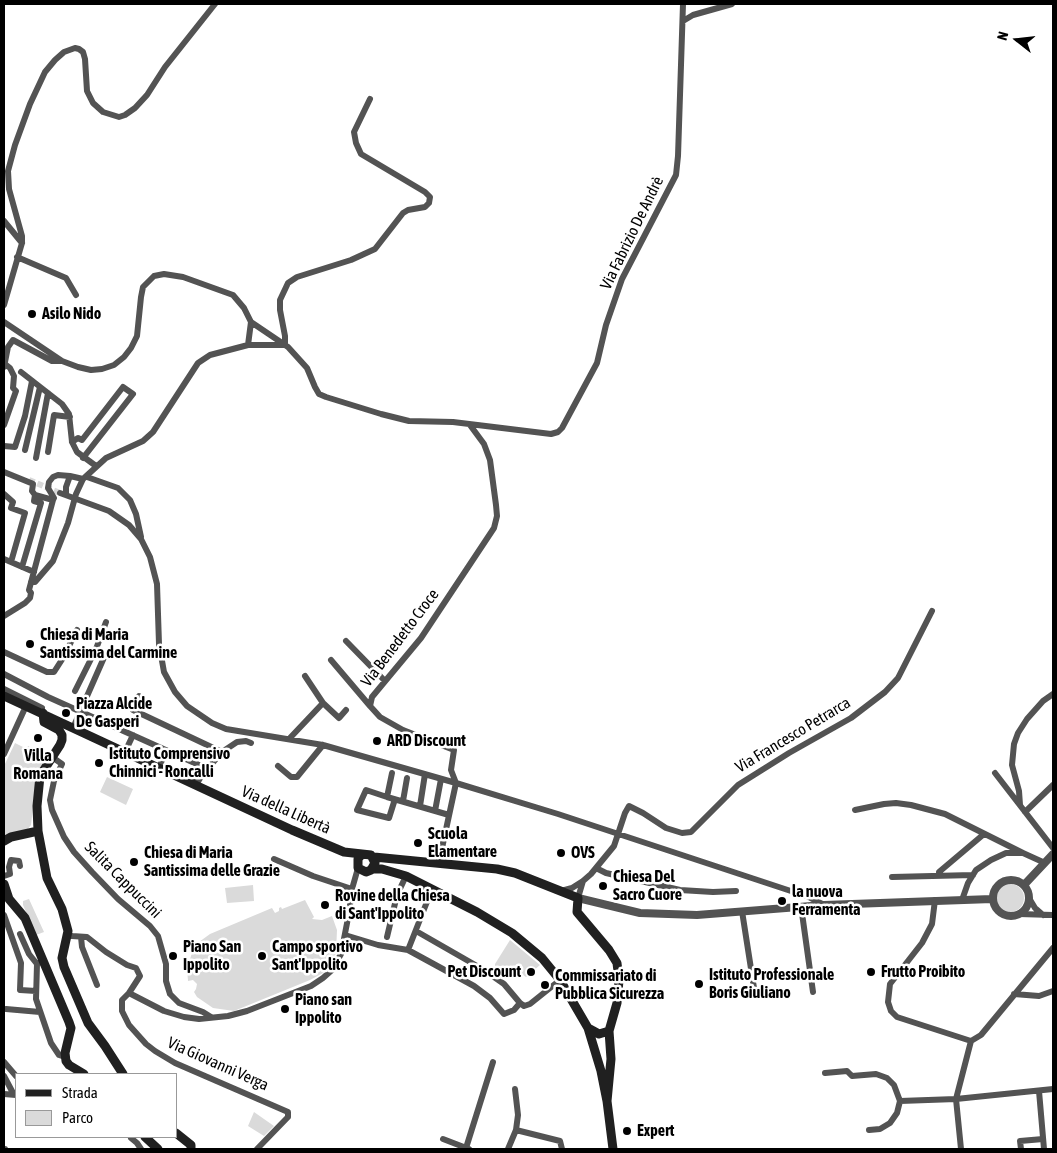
<!DOCTYPE html>
<meta charset="utf-8">
<style>
body{margin:0}
#map{position:relative;width:1057px;height:1153px;overflow:hidden;background:#fff;font-family:"Asap Condensed",sans-serif}
canvas{display:block}
.frame{position:absolute;inset:0;border:5px solid #000;pointer-events:none}
.legend{position:absolute;left:15px;top:1073px;width:162px;height:65px;box-sizing:border-box;background:#fff;border:1px solid #999;margin:0;padding:6px 9px;list-style:none;font-size:15px;color:#000}
.legend li{display:flex;align-items:center;gap:10px;height:25px}
.legend b{width:25px;border:1px solid #999}
.north{position:absolute;left:992px;top:15px;width:50px;height:50px;-webkit-text-stroke:4px #fff;paint-order:stroke;rotate:286deg;font-size:14px;font-weight:700;line-height:20px;text-align:center;color:#000}
.north::after{content:'';display:block;margin:auto;width:18px;height:22px;background:#000;clip-path:polygon(50% 0,100% 100%,50% 72%,0 100%)}
</style>
<div id="map">
<canvas width="1057" height="1153"></canvas>
<div class="frame"></div>
<ul class="legend">
<li><b style="height:6px;background:#202020"></b>Strada</li>
<li><b style="height:14px;background:#dadada"></b>Parco</li>
</ul>
<div class="north">N</div>
</div>
<script>
const ctx = document.querySelector('canvas').getContext('2d');
ctx.lineJoin = 'round';
function paint(path, color) { ctx.fillStyle = color; ctx.fill(path, 'evenodd'); }
const toPath = rows => new Path2D(rows.map(r => 'M' + r).join(''));
function trace(path, color, width, dash) { ctx.strokeStyle = color; ctx.lineWidth = width; ctx.lineCap = dash ? 'butt' : 'round'; ctx.setLineDash(dash || []); ctx.stroke(path); }
function drawText(font, color, halo, rows, align = 'center') {
  ctx.font = font + ' "Asap Condensed",sans-serif'; ctx.lineWidth = 5; ctx.setLineDash([]); ctx.textBaseline = 'middle'; ctx.strokeStyle = halo; ctx.fillStyle = color; for (const [text, x, y, turn = 0] of rows) {
    ctx.save(); ctx.translate(x, y); ctx.rotate((+turn || 0) * Math.PI / 180); ctx.textAlign = isNaN(turn) ? turn : align; if (halo) ctx.strokeText(text, 0, 0); ctx.fillText(text, 0, 0); ctx.restore();
  }
}
const green = toPath([
 [15,743,27,749,28,746,40,752,39,754,47,759,37,773,31,825,27,830,4,836,4,766],
 [107,777,133,789,126,805,100,792],
 '996 898a14 14 0 1 1 28 0a14 14 0 1 1-28 0Z',
 [253,885,254,901,227,903,225,888],
 [29,899,44,932,36,935,23,905,23,901],
 [305,900,314,917,312,919,322,920,332,916,337,930,336,953,332,962,323,973,310,980,234,1011,213,1008,197,997,194,992,196,989,197,984,193,980,188,981,187,968,193,950,199,942,210,934,272,908,275,913,279,911,279,908,281,907,282,909],
 [510,940,540,965,526,977,517,971,507,978,495,968,495,964],
 [254,1112,274,1126,264,1136,248,1126]
]);
const minorTunnel = toPath([
 [29,480,60,493]
]);
const minor = toPath([
 [683,21,693,15,732,4],
 [4,221,22,243],
 [17,257,66,278,76,295],
 [4,305,22,243,22,236,9,189,8,171,15,145,30,104,45,72,55,60,64,52,75,48,79,49,83,52,85,59,87,91,93,103,103,112,119,117,125,115,135,108,147,95,165,67,215,4],
 [4,322,62,361,78,367,91,370,102,369,114,365,124,357,131,348,137,336,141,297,143,287,154,276,164,274,183,277,233,295,244,308,251,322,248,345],
 [251,322,288,347,307,368,315,387,319,394,326,397,381,414,409,421,453,422,551,434,558,432,562,428,597,363,606,325,622,279,676,175,678,156,683,4],
 [285,345,285,336,280,310,280,300,288,283,297,277,351,260,375,249,403,213,408,210,425,207,429,203,430,197,425,192,361,154,356,143,354,132,370,99],
 [4,367,8,347,13,340,52,361,62,361],
 [21,372,62,404,69,414,72,442,77,452,96,466],
 [4,425,16,391,13,388,14,376,10,368,5,364],
 [72,442,78,438,82,440,123,387,133,394,83,458],
 [4,446,15,447,25,416,32,381],
 [25,450,40,387],
 [48,452,54,415,70,417],
 [36,458,48,393],
 [4,472,31,483,33,484,32,491,35,495,53,500,54,498,48,488,49,482,53,477,58,475,70,476,83,479],
 [87,477,118,488,130,500,136,514,141,537],
 [60,493,109,511,129,525,141,539,150,557,157,584,159,644,164,672,175,692,187,706,212,723,226,729,323,745,456,783,558,814,809,897,824,905],
 [4,494,13,502,11,508,25,513,11,562],
 [66,495,66,487,70,476],
 [4,559,34,572],
 [22,567,41,503,34,501,35,495],
 [31,582,35,582,53,561,68,523,76,494,83,479,106,458,143,441,153,432,198,363,210,355,248,345,283,345],
 [4,616,25,603,30,598,31,593,29,590,53,500],
 [346,641,385,681],
 [4,652,47,672,54,672,63,658,77,630],
 [331,660,370,706],
 [4,674,48,697,199,765,191,783],
 [305,676,323,703,339,718,346,710],
 [4,689,42,708],
 [75,691,96,649,106,622],
 [139,696,133,710,222,752,202,775,196,785],
 [73,728,106,653,96,649],
 [289,739,323,703],
 [125,752,133,735],
 [222,752,237,742,246,741,251,743],
 [4,754,26,706],
 [52,757,62,764,54,781,50,800,52,810,64,837,74,852,92,872,118,899,150,926,158,936,166,964,166,981,170,994,179,1003,203,1012,211,1017],
 [278,766,291,777,297,777,323,745],
 [159,768,166,750],
 [995,773,1053,848],
 [387,797,392,773],
 [395,799,389,818,357,810,366,790,387,797,449,815],
 [403,801,407,778],
 [1020,805,1019,791,1012,765,1014,744,1018,733,1027,719,1043,701,1053,694],
 [420,806,425,774],
 [855,810,884,804,896,803,911,805,945,814,1023,853],
 [435,811,441,779],
 [1025,812,1053,785],
 [274,859,313,876,352,889],
 [439,862,456,783,451,770,454,750,403,730,380,717,370,706,372,697,421,638,494,528,497,516,496,505,490,460,484,444,470,425],
 [596,868,606,873,680,890,713,892,736,891],
 [4,876,10,874,9,867,11,860,19,861,20,866],
 [940,876,939,872,984,834],
 [892,877,973,875],
 [561,891,572,888,583,881,591,874,614,846,625,813,629,806,643,813,666,828,682,833,691,832,738,785,789,753,851,718,885,692,898,678,932,611],
 [578,898,583,881],
 [1029,898,1035,908,1043,915],
 [935,900,932,924,922,943,890,984,888,1002,891,1011,897,1017,971,1041],
 [962,900,968,883,976,870,991,860,1006,853,1023,853,1045,863],
 [801,906,813,992],
 [742,911,754,988],
 [1019,914,1053,915],
 [4,915,21,963,20,990,36,991],
 [20,934,29,954,37,964],
 [67,934,72,936,87,937,106,952,127,965,136,968,140,976,129,993],
 [345,935,378,945,408,950,474,986,490,998,504,1014,514,1010,520,1003,504,984,484,970,416,931],
 [81,937,82,947,97,985],
 [387,937,397,895,406,876],
 [408,950,432,889],
 [43,960,37,964,36,999,51,1043,59,1055,65,1057],
 [1014,994,1039,996,1053,991],
 [520,1003,524,1006,530,1004,560,980],
 [6,1009,40,1012],
 [4,1062,16,1076],
 [825,1073,847,1071,852,1076,876,1074,887,1078,894,1085,900,1101,897,1113,890,1123,880,1129,869,1130],
 [4,1076,13,1093],
 [1039,1091,1044,1149],
 [4,1094,16,1095],
 [900,1101,956,1099,1053,1089],
 [516,1130,560,1141,562,1149],
 [131,1138,137,1143,141,1149],
 [443,1139,469,1149],
 [466,1148,493,1062],
 [4,1149,5,1149],
 [257,1149,288,1117,288,1112,175,1063,155,1051,146,1044,129,1025,122,1011,122,1000,129,993,164,1011,184,1017,199,1019,228,1016,247,1011,311,986,323,978,332,970,341,954,349,913,352,889,358,868],
 [508,1149,516,1130,518,1115,515,1089],
 [961,1149,956,1099,971,1041,981,1035,1053,948],
 [1021,1149,1020,1141,1043,1139]
]);
const tertiary = toPath([
 '993 898a18 18 0 1 1 36 0a18 18 0 1 1-36 0Z',
 [1024,885,1053,854],
 [578,898,640,913,697,915,824,905,992,899]
]);
const secondary = toPath([
 [4,696,292,830,344,852,371,855,375,863,371,870,366,872,358,868,358,859,362,854],
 [43,713,44,722,59,730,62,735,62,740,60,745,40,776,37,806,38,831,47,878,62,909,68,931,62,958,64,967,88,1023,105,1046,123,1074],
 [4,841,11,837,38,831],
 [374,857,497,869,515,873,578,898,577,912,609,950,617,963,619,980,617,1003,609,1031,611,1059,607,1101],
 [373,869,382,869,406,876,477,912,512,933,542,958,560,980,588,1028,601,1071,607,1101,613,1149],
 [4,884,9,899,25,918,69,1022,71,1028,65,1053,66,1061,69,1065,84,1074],
 [588,1028,599,1034,609,1031],
 [176,1133,191,1145,191,1149],
 [145,1137,158,1149]
]);
const markers = [
 [32,314,5,"#000"],
 [30,644,5,"#000"],
 [66,713,5,"#000"],
 [38,738,5,"#000"],
 [377,741,5,"#000"],
 [99,763,5,"#000"],
 [418,843,5,"#000"],
 [561,853,5,"#000"],
 [134,862,5,"#000"],
 [603,886,5,"#000"],
 [782,901,5,"#000"],
 [325,905,5,"#000"],
 [173,956,5,"#000"],
 [262,956,5,"#000"],
 [531,972,5,"#000"],
 [871,972,5,"#000"],
 [699,984,5,"#000"],
 [545,985,5,"#000"],
 [285,1009,5,"#000"],
 [627,1131,5,"#000"]
];
const streetNames = [
 ["Via Fabrizio De Andrè",632,233,-64],
 ["Via Benedetto Croce",400,638,-53],
 ["Via Francesco Petrarca",793,735,-31],
 ["Via della Libertà",286,810,24],
 ["Salita Cappuccini",123,880,45],
 ["Via Giovanni Verga",218,1064,24]
];
const poiNames = [
 ["Asilo Nido",42,314],
 ["Chiesa di Maria",40,635],
 ["Santissima del Carmine",40,653],
 ["Piazza Alcide",76,704],
 ["De Gasperi",76,722],
 ["ARD Discount",387,741],
 ["Istituto Comprensivo",109,754],
 ["Chinnici - Roncalli",109,772],
 ["Villa",38,756,"center"],
 ["Romana",38,774,"center"],
 ["Scuola",428,834],
 ["Elamentare",428,852],
 ["Chiesa di Maria",144,853],
 ["Santissima delle Grazie",144,871],
 ["OVS",571,853],
 ["Chiesa Del",613,877],
 ["Sacro Cuore",613,895],
 ["la nuova",792,892],
 ["Ferramenta",792,910],
 ["Rovine della Chiesa",335,896],
 ["di Sant'Ippolito",335,914],
 ["Piano San",183,947],
 ["Ippolito",183,965],
 ["Campo sportivo",272,947],
 ["Sant'Ippolito",272,965],
 ["Pet Discount",521,972,"right"],
 ["Frutto Proibito",881,972],
 ["Istituto Professionale",709,975],
 ["Boris Giuliano",709,993],
 ["Commissariato di",555,976],
 ["Pubblica Sicurezza",555,994],
 ["Piano san",295,1000],
 ["Ippolito",295,1018],
 ["Expert",637,1131]
];
paint(green, '#dadada');
trace(minorTunnel, '#d9d9d9', 6, [6, 3]);
trace(minor, '#535353', 6);
trace(tertiary, '#535353', 8);
trace(secondary, '#202020', 9);
for (const [x, y, r, color] of markers) { const dot = new Path2D(); dot.arc(x, y, r, 0, 2 * Math.PI); ctx.fillStyle = color; ctx.fill(dot); trace(dot, '#fff', 2); }
drawText('16px', '#000', '#fff', streetNames);
drawText('bold 16px', '#000', '#fff', poiNames, 'left');
</script>
